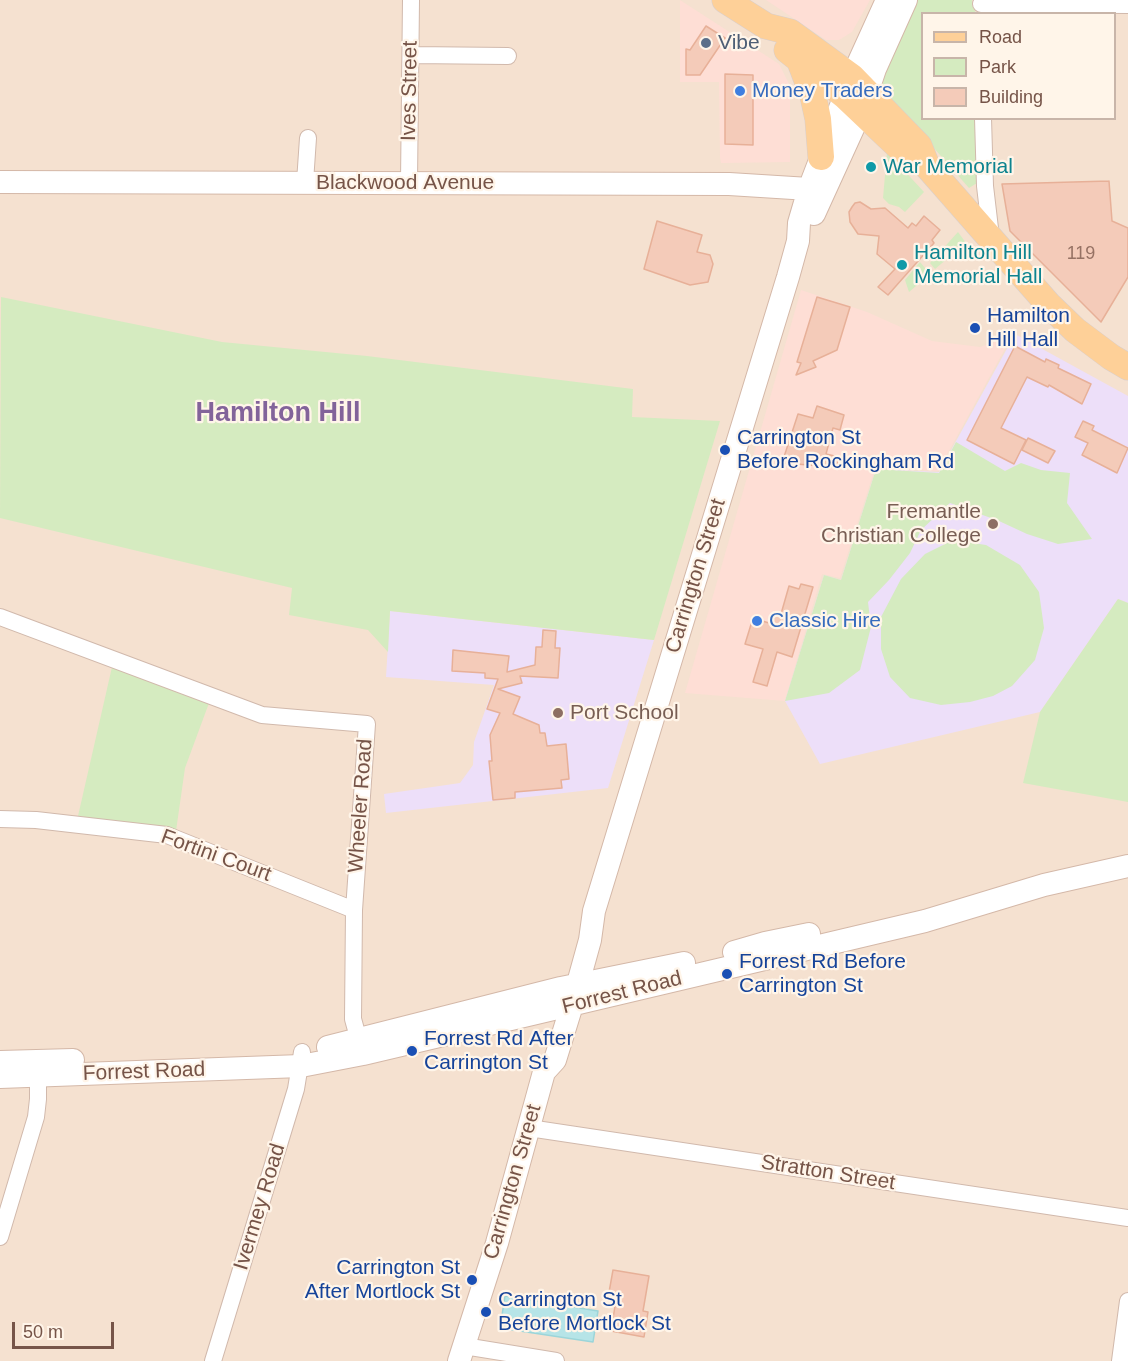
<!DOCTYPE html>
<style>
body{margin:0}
#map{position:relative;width:1128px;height:1361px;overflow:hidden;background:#fdf0e2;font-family:Arial,sans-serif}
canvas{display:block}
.legend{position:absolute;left:921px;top:12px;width:195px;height:108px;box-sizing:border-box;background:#fff5e9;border:2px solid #c8b5a9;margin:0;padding:8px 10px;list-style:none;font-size:18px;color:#765448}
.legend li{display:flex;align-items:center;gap:12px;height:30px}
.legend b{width:30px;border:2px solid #c8b5a9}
.scale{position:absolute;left:12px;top:1322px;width:102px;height:27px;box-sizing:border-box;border:3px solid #765448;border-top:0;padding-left:8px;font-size:18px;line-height:21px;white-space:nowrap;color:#765448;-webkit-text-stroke:4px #fff5e9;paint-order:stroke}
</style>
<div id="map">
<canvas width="1128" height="1361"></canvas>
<ul class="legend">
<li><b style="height:8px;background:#fed098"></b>Road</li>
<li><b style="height:16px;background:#d5ebc0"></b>Park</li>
<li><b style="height:16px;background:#f4cbb9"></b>Building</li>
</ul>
<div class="scale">50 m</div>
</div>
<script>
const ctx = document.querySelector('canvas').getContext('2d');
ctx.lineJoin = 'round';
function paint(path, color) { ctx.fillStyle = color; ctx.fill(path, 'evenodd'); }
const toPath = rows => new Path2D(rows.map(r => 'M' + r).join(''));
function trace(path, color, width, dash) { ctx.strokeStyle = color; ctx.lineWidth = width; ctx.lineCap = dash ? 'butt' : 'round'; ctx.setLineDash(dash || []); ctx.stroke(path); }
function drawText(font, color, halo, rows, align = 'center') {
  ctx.font = font + ' Arial,sans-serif'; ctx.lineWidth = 4.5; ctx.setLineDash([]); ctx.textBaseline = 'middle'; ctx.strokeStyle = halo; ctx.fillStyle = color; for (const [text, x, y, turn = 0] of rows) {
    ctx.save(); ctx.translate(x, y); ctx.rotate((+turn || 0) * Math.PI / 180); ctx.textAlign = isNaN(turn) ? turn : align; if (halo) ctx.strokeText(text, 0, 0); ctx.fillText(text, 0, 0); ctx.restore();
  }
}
const residential = toPath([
 [0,0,1128,0,1128,1361,0,1361],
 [922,14,1114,14,1114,118,922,118]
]);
const commercial = toPath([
 [680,0,779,64,790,86,790,162,721,163,720,157,719,82,680,82],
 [766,0,870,0,852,32,839,40,826,40],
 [801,290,867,312,932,341,980,347,1012,336,938,471,875,468,840,578,822,574,785,701,685,693]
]);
const education = toPath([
 [1015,334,1128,396,1128,603,1118,599,1040,712,820,764,785,701,824,575,841,580,876,469,939,472],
 [390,611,654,640,608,788,386,813,384,794,460,783,473,765,474,742,494,685,386,677]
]);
const green = toPath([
 [914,0,972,0,972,5,976,13,922,14,922,118,975,119,977,183,969,188,883,90,881,78],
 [887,152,924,192,905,212,899,207,889,204,883,198],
 [958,232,966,243,935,269,930,263],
 [920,262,930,274,909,292,905,280],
 [1,297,222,342,367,356,633,389,632,417,720,421,654,640,390,611,388,652,368,630,289,615,292,588,0,518],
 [956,442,1005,471,1021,463,1041,470,1070,473,1067,503,1092,539,1058,544,1027,534,999,521,950,503,921,530,910,553,889,580,868,602,871,627,860,670,829,693,785,701,824,575,841,580,876,469,939,473],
 [953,540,986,545,1020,565,1039,592,1044,628,1035,660,1012,686,993,696,970,702,941,705,910,698,890,677,881,649,881,617,901,579,925,554],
 [1118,599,1128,603,1128,802,1023,783,1040,712],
 [112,667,209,703,185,768,176,831,78,816]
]);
const water = toPath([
 [505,1296,598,1311,593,1342,500,1328,505,1296]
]);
const building = toPath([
 [706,26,725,38,700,75,686,75,686,49,690,50,706,26],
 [725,74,753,75,753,145,725,144,725,74],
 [1109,181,1112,221,1128,228,1128,277,1101,322,1010,231,1002,184,1109,181],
 [860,202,871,209,885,208,908,228,912,223,916,226,924,216,940,230,932,240,934,243,888,295,878,287,895,269,877,254,879,236,858,234,850,222,849,212,852,207,855,203,860,202],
 [657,221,702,235,697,252,710,255,713,264,708,282,690,285,644,269,657,221],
 [817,297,850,307,837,350,813,361,816,367,796,375,801,363,797,362,817,297],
 [1015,346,1045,362,1046,359,1059,365,1058,368,1091,384,1082,404,1049,385,1048,387,1027,377,1001,428,1026,440,1014,464,967,440,1015,346],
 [817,406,844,415,840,430,833,428,826,454,839,457,836,467,782,463,798,414,813,418,817,406],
 [1083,421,1094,426,1092,430,1128,448,1117,473,1082,455,1088,443,1075,437,1083,421],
 [1028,438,1055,451,1048,463,1022,450,1028,438],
 [801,584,813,587,792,657,777,652,767,686,753,682,763,649,745,644,753,618,772,624,775,613,781,614,789,586,799,589,801,584],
 [543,630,556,631,555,648,560,648,558,678,520,676,522,683,498,689,520,697,513,714,539,725,540,733,545,733,547,746,566,744,569,779,561,780,562,788,515,792,515,798,493,800,489,761,492,761,490,735,500,713,487,709,498,679,485,678,485,673,452,671,453,650,509,656,507,672,535,665,536,647,542,647,543,630],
 [613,1270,649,1276,643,1311,648,1312,644,1337,611,1331,616,1300,608,1298,613,1270]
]);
const street = toPath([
 [981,4,1128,5],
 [411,55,508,56],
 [983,118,985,186,991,237],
 [305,182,308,138],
 [409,182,411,0],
 [0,617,262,715,367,724,354,910,353,1019,361,1048],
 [0,819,36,820,167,835,354,910],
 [529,1128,1128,1218],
 [0,1237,36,1117,38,1099,38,1066],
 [464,1346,556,1361],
 [213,1361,296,1089,302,1052],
 [1120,1361,1128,1301]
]);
const secondary = toPath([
 [0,182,729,184,809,189],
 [814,214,861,111,875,69,906,0],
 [734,952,765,943,809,934],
 [328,1047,561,988,684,963],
 [0,1062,73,1060],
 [0,1077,301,1066,363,1054,925,921,1044,885,1128,866],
 [459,1361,497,1243,544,1072,555,1060,572,1005,590,940,594,911,788,277,798,241,799,223,809,189,852,77,887,0]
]);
const primary = toPath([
 [725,0,766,26,790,32,852,77,919,146,927,166,1048,304,1075,330,1111,357,1128,367],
 [787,50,845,96,902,150],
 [799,59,813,96,818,119,821,157]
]);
const markers = [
 [706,43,6,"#5c6f8a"],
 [740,91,6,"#3f7fe0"],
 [871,167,6,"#0f9aa8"],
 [902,265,6,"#0f9aa8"],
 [975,328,6,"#1a4fb4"],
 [725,450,6,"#1a4fb4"],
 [993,524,6,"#8d6e63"],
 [757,621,6,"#3f7fe0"],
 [558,713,6,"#8d6e63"],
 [727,974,6,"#1a4fb4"],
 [412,1051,6,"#1a4fb4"],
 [472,1280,6,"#1a4fb4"],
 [486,1312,6,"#1a4fb4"]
];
const numberNames = [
 ["119",1081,254]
];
const serviceNames = [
 ["Vibe",718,43]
];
const streetNames = [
 ["Ives Street",410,91,-89],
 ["Blackwood Avenue",405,183],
 ["Carrington Street",696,576,-73],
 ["Wheeler Road",361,806,-86],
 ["Fortini Court",216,856,20],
 ["Forrest Road",622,993,-14],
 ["Forrest Road",144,1072,-2],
 ["Stratton Street",828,1173,9],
 ["Carrington Street",513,1182,-74],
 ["Ivermey Road",260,1207,-73]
];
const shopNames = [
 ["Money Traders",752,91],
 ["Classic Hire",769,621]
];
const cultureNames = [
 ["War Memorial",883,167],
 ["Hamilton Hill",914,253],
 ["Memorial Hall",914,277]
];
const transitNames = [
 ["Hamilton",987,316],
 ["Hill Hall",987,340],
 ["Carrington St",737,438],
 ["Before Rockingham Rd",737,462],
 ["Forrest Rd Before",739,962],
 ["Carrington St",739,986],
 ["Forrest Rd After",424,1039],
 ["Carrington St",424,1063],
 ["Carrington St",460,1268,"right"],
 ["After Mortlock St",460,1292,"right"],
 ["Carrington St",498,1300],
 ["Before Mortlock St",498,1324]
];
const educationNames = [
 ["Fremantle",981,512],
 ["Christian College",981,536],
 ["Port School",570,713,"left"]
];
const districtNames = [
 ["Hamilton Hill",278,414]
];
paint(residential, '#f5e1d0');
paint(commercial, '#feded5');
paint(education, '#eddff9');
paint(green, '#d5ebc0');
paint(water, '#b6e4e7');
trace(water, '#9cd5d9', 1.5);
paint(building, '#f4cbb9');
trace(building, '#e7b098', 1.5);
trace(street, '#d1b9ac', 18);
trace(secondary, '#d4b8a8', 24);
trace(primary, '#d9cfcc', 27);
trace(street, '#fff', 16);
trace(secondary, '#fff', 22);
trace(primary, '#fed098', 26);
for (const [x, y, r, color] of markers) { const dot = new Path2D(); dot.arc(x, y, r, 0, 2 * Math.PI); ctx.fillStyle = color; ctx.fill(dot); trace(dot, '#fff5e9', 2); }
drawText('18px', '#967264', null, numberNames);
drawText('21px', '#4e5e75', '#fff5e9', serviceNames, 'left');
drawText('21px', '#765448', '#fff5e9', streetNames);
drawText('21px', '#366cbe', '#fff5e9', shopNames, 'left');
drawText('21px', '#0d838f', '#fff5e9', cultureNames, 'left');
drawText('21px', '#164399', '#fff5e9', transitNames, 'left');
drawText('21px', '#785e54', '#fff5e9', educationNames, 'right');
drawText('bold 27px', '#82639a', '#fff5e9', districtNames);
</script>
